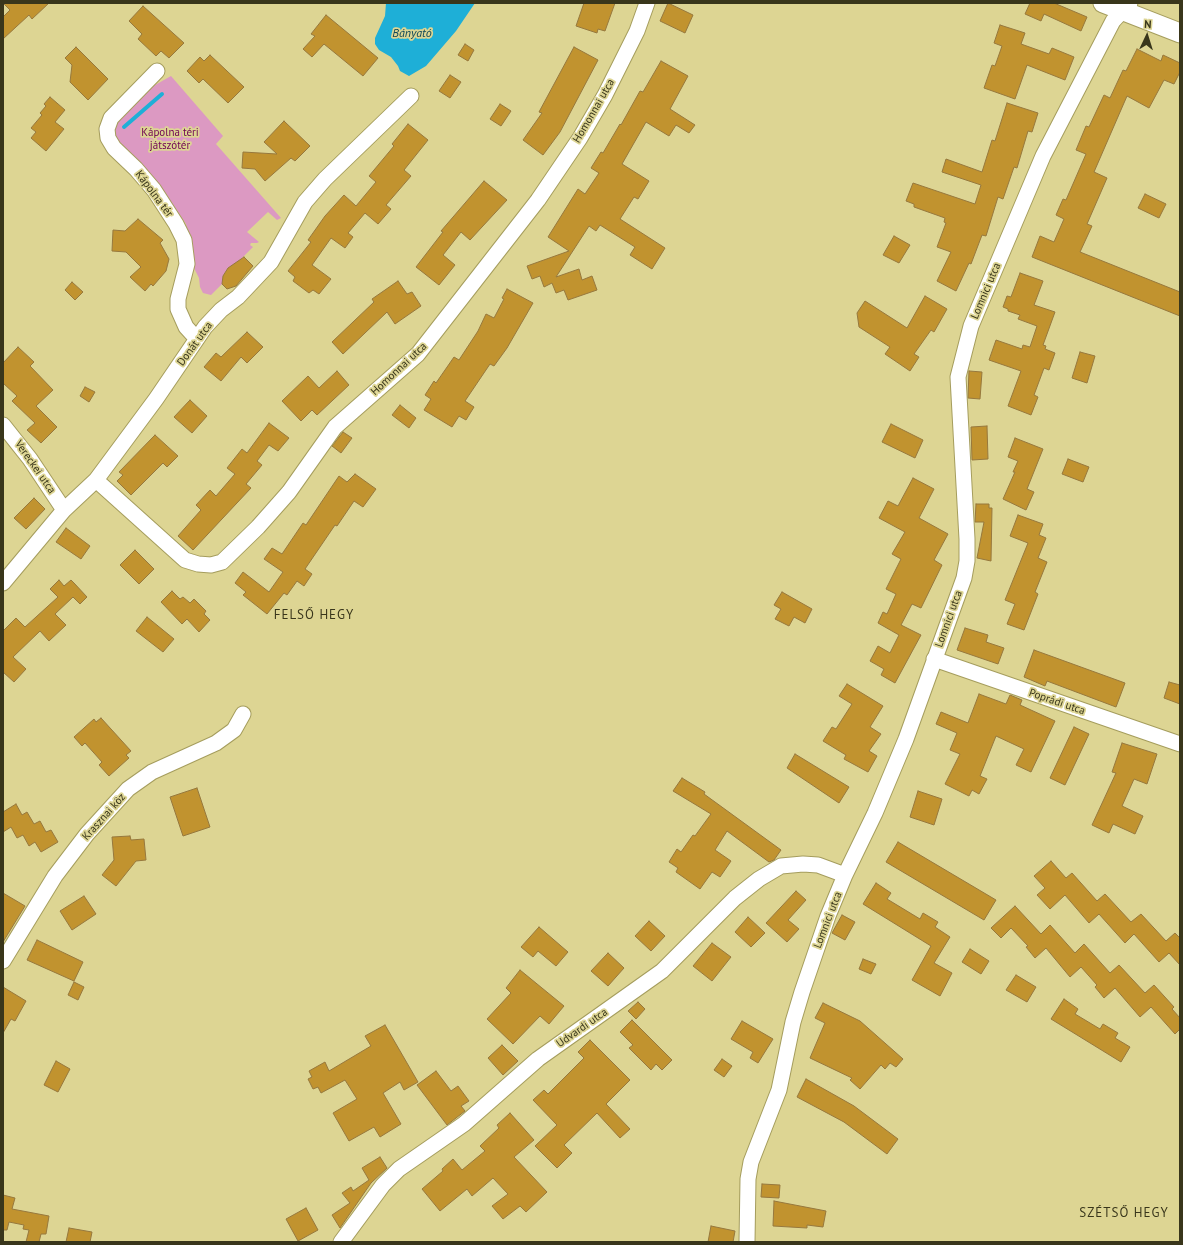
<!DOCTYPE html>
<meta charset="utf-8">
<style>
body{margin:0}
#map{position:relative;width:1183px;height:1245px;overflow:hidden;background:#ddd593;font-family:"PT Sans",sans-serif}
canvas{display:block}
.frame{position:absolute;inset:0;border:4px solid #39361b;pointer-events:none}
.north{position:absolute;left:1127px;top:16px;width:40px;height:40px;-webkit-text-stroke:3px #ddd593;paint-order:stroke;rotate:4deg;font-size:11px;font-weight:700;line-height:16px;text-align:center;color:#39361b}
.north::after{content:'';display:block;margin:auto;width:14px;height:18px;background:#39361b;clip-path:polygon(50% 0,100% 100%,50% 72%,0 100%)}
</style>
<div id="map">
<canvas width="1183" height="1245"></canvas>
<div class="frame"></div>
<div class="north">N</div>
</div>
<script>
const ctx = document.querySelector('canvas').getContext('2d');
ctx.lineJoin = 'round';
function paint(path, color) { ctx.fillStyle = color; ctx.fill(path, 'evenodd'); }
const toPath = rows => new Path2D(rows.map(r => 'M' + r).join(''));
function trace(path, color, width, dash) { ctx.strokeStyle = color; ctx.lineWidth = width; ctx.lineCap = dash ? 'butt' : 'round'; ctx.setLineDash(dash || []); ctx.stroke(path); }
function drawText(font, color, halo, rows, align = 'center') {
  ctx.font = font + ' "PT Sans",sans-serif'; ctx.lineWidth = 3.5; ctx.setLineDash([]); ctx.textBaseline = 'middle'; ctx.strokeStyle = halo; ctx.fillStyle = color; for (const [text, x, y, turn = 0] of rows) {
    ctx.save(); ctx.translate(x, y); ctx.rotate((+turn || 0) * Math.PI / 180); ctx.textAlign = isNaN(turn) ? turn : align; if (halo) ctx.strokeText(text, 0, 0); ctx.fillText(text, 0, 0); ctx.restore();
  }
}
const green = toPath([
 [171,76,223,136,216,144,281,218,277,220,268,212,247,232,259,242,257,243,251,243,250,245,253,247,236,264,228,268,223,276,222,284,211,295,203,293,200,287,199,278,194,268,186,224,176,209,154,181,115,139,113,129,118,120,148,89]
]);
const water = toPath([
 [386,3,475,3,456,31,426,66,409,76,400,71,398,66,391,57,379,50,375,44,375,38,385,16]
]);
const stream = toPath([
 [124,127,162,94]
]);
const building = toPath([
 [3,3,49,3,32,19,29,15,3,39,3,17,10,10,3,3],
 [584,3,615,3,605,31,598,29,597,33,576,26,584,3],
 [668,3,693,15,685,33,660,21,668,3],
 [1030,3,1054,3,1087,17,1081,31,1044,14,1041,21,1025,14,1030,3],
 [143,6,184,43,169,58,161,51,156,56,138,39,142,34,129,21,143,6],
 [326,15,378,58,363,76,324,44,312,57,303,49,315,36,311,34,326,15],
 [1000,25,1025,33,1021,44,1049,54,1052,48,1074,57,1065,80,1027,65,1015,99,984,88,992,65,995,66,1002,46,994,43,1000,25],
 [465,44,474,50,468,61,458,55,465,44],
 [76,47,108,79,88,100,70,82,72,65,65,58,76,47],
 [574,47,598,60,560,132,543,155,523,140,542,113,539,112,574,47],
 [1137,49,1161,61,1163,55,1180,63,1180,72,1174,84,1164,80,1149,108,1127,96,1094,172,1107,178,1087,224,1092,226,1080,252,1180,292,1180,316,1032,257,1040,236,1054,242,1064,219,1056,215,1063,199,1066,200,1086,154,1076,150,1086,126,1089,127,1104,95,1110,98,1123,70,1126,71,1137,49],
 [210,55,244,87,228,103,203,79,199,83,187,71,200,57,204,61,210,55],
 [661,61,688,76,670,109,695,125,689,133,676,125,669,136,646,122,622,164,649,181,638,199,634,197,620,219,665,248,652,269,630,255,635,247,600,225,596,231,589,226,556,277,579,269,582,280,592,276,597,290,568,300,564,290,556,293,552,283,544,287,540,276,532,279,527,266,569,251,548,237,578,189,585,194,599,173,591,168,601,152,603,153,620,124,621,125,640,91,643,92,661,61],
 [450,75,461,82,450,98,439,91,450,75],
 [50,97,65,110,55,122,64,129,46,151,31,138,36,132,31,128,42,115,40,113,46,106,44,104,50,97],
 [1007,103,1038,113,1032,132,1028,131,1017,168,1014,167,1003,199,998,197,986,236,982,235,971,264,969,263,956,291,937,281,951,252,937,247,946,223,944,222,945,218,914,207,914,204,906,201,913,183,975,204,981,185,942,172,946,159,982,172,992,140,995,141,1007,103],
 [500,104,511,111,501,126,490,119,500,104],
 [284,121,310,146,295,161,291,158,265,181,255,169,242,168,243,152,277,154,264,142,284,121],
 [408,124,428,140,404,170,411,176,386,205,391,209,378,224,365,213,348,233,353,237,345,248,331,238,312,265,331,279,319,294,313,290,309,293,293,281,295,277,288,271,311,242,308,240,325,216,344,195,356,206,376,182,369,176,394,146,392,144,408,124],
 [484,181,507,200,470,240,461,232,443,255,455,265,439,285,416,267,443,232,441,231,484,181],
 [1145,194,1166,204,1159,218,1138,208,1145,194],
 [138,219,163,240,160,243,169,259,166,271,153,286,151,284,145,291,130,277,141,267,126,252,112,251,113,230,125,231,138,219],
 [894,236,910,245,899,263,883,255,894,236],
 [244,257,253,266,236,286,227,289,222,284,223,276,228,268,244,257],
 [1020,273,1043,281,1034,305,1055,312,1043,345,1046,346,1045,349,1055,353,1049,370,1044,368,1034,395,1038,397,1031,415,1008,406,1021,371,989,360,996,340,1022,349,1023,345,1030,347,1037,326,1018,319,1020,315,1008,311,1008,309,1003,307,1007,296,1011,297,1020,273],
 [398,281,407,294,412,292,421,306,395,324,387,312,343,354,332,342,374,302,372,299,398,281],
 [72,282,83,292,75,300,65,290,72,282],
 [507,289,533,303,507,348,494,366,490,364,465,401,474,407,466,420,459,416,452,427,424,410,431,399,425,395,434,381,436,383,454,357,459,360,478,331,486,314,494,318,504,299,502,298,507,289],
 [925,296,947,309,934,332,931,330,914,354,919,357,910,371,885,354,890,347,859,327,857,313,865,301,907,328,925,296],
 [247,332,263,347,247,363,241,357,221,381,204,367,216,353,221,357,247,332],
 [18,347,34,362,30,366,53,390,36,406,57,427,41,443,27,430,35,423,12,401,17,396,3,383,3,363,18,347],
 [1080,352,1095,356,1087,383,1072,378,1080,352],
 [337,371,349,385,317,415,312,410,301,421,282,401,308,376,319,388,337,371],
 [969,371,982,372,980,399,968,398,969,371],
 [85,387,95,392,89,402,80,396,85,387],
 [190,400,207,416,192,433,174,417,190,400],
 [400,405,416,418,409,428,392,415,400,405],
 [269,423,289,438,278,451,269,445,257,461,262,465,246,484,251,488,193,550,178,536,201,510,196,505,210,490,216,496,235,474,227,468,242,449,247,453,269,423],
 [891,424,923,440,915,458,882,442,891,424],
 [987,426,988,459,972,460,971,427,987,426],
 [343,432,352,438,341,453,332,446,343,432],
 [155,435,178,456,167,467,163,463,131,495,117,481,123,475,119,472,155,435],
 [1015,438,1043,449,1027,489,1034,492,1026,510,1003,499,1015,472,1013,472,1018,461,1008,457,1015,438],
 [1068,459,1089,467,1083,482,1062,474,1068,459],
 [355,474,376,489,363,507,354,501,337,526,335,525,305,569,312,574,304,586,297,581,287,595,284,593,267,614,243,595,246,592,235,583,243,572,269,592,283,572,264,559,272,548,282,554,303,523,306,525,339,476,347,482,355,474],
 [913,478,934,489,919,518,948,534,934,560,942,565,921,608,912,604,901,625,921,635,895,683,881,675,884,669,870,661,878,646,890,653,899,635,878,623,883,612,887,614,896,594,886,589,901,559,892,554,905,532,879,518,888,501,898,506,913,478],
 [34,498,45,509,26,529,14,518,34,498],
 [976,504,989,504,989,508,992,508,991,561,977,558,984,522,975,522,976,504],
 [1018,515,1043,524,1039,535,1046,538,1038,558,1047,562,1035,592,1038,594,1024,630,1007,624,1015,604,1005,600,1028,543,1010,536,1018,515],
 [66,528,90,546,81,559,56,542,66,528],
 [135,550,154,569,139,584,120,565,135,550],
 [59,580,64,586,71,580,74,583,87,597,80,604,73,597,55,614,66,625,49,641,40,631,13,657,26,669,14,682,3,672,3,631,16,618,25,627,58,597,50,589,59,580],
 [172,591,180,599,183,597,190,603,194,599,206,611,204,614,210,620,199,632,187,619,182,624,161,602,172,591],
 [782,592,812,609,805,623,794,617,789,626,775,619,781,609,774,605,782,592],
 [147,617,174,639,163,652,136,631,147,617],
 [965,628,988,635,986,642,1004,648,998,664,957,650,965,628],
 [1034,650,1125,683,1116,707,1047,681,1045,686,1024,677,1034,650],
 [1169,682,1180,685,1180,704,1164,698,1169,682],
 [847,684,883,706,870,727,881,734,869,751,877,756,868,772,844,759,846,755,823,741,832,727,836,729,852,704,839,696,847,684],
 [979,694,1006,704,1010,695,1022,700,1020,705,1055,721,1031,772,1016,765,1024,749,996,736,980,776,987,779,979,794,972,790,969,796,945,784,960,754,950,750,957,733,936,724,941,712,968,723,979,694],
 [101,718,131,751,126,755,129,758,109,776,99,765,102,762,85,743,82,746,74,737,94,719,96,722,101,718],
 [1074,727,1089,734,1065,785,1050,778,1074,727],
 [1122,743,1157,754,1147,784,1134,779,1122,806,1143,816,1135,834,1113,824,1109,833,1092,825,1116,773,1112,772,1122,743],
 [795,754,849,787,839,803,787,768,795,754],
 [682,778,705,792,704,794,781,850,774,860,769,862,727,831,715,850,731,861,720,877,712,872,700,889,676,872,678,868,669,862,677,849,681,852,693,835,695,836,711,814,673,791,682,778],
 [197,788,210,827,183,836,170,797,197,788],
 [918,791,942,799,934,825,910,817,918,791],
 [16,804,22,815,27,812,34,824,40,821,46,832,51,830,58,842,41,852,35,842,29,846,23,835,17,838,11,827,3,832,3,812,16,804],
 [130,836,131,840,144,839,146,860,136,861,116,886,102,875,114,860,112,837,130,836],
 [898,842,996,900,984,920,886,862,898,842],
 [1051,861,1066,878,1072,873,1097,901,1105,894,1131,922,1141,914,1166,941,1175,933,1180,938,1180,965,1169,953,1159,962,1134,934,1125,943,1099,914,1089,923,1065,895,1050,909,1037,895,1045,888,1034,876,1051,861],
 [876,883,891,893,887,899,920,919,923,913,938,922,935,927,950,937,934,963,952,973,940,996,912,980,931,946,863,904,876,883],
 [796,891,806,900,788,920,799,929,787,942,766,923,796,891],
 [3,893,25,906,3,942,3,893],
 [84,896,96,914,72,930,60,911,84,896],
 [1015,906,1041,934,1050,925,1075,953,1084,944,1110,973,1119,965,1145,993,1154,985,1174,1007,1172,1009,1180,1018,1180,1029,1175,1034,1151,1007,1140,1017,1115,988,1104,998,1095,987,1097,985,1081,967,1070,977,1046,948,1035,958,1026,947,1028,946,1011,928,1001,938,991,928,1015,906],
 [842,915,855,922,845,940,832,933,842,915],
 [748,917,765,933,751,947,735,932,748,917],
 [649,921,665,936,651,951,635,936,649,921],
 [539,927,568,952,556,966,538,951,533,957,521,947,539,927],
 [37,940,83,962,74,981,27,960,37,940],
 [712,943,731,957,712,981,693,966,712,943],
 [970,949,989,961,981,974,962,962,970,949],
 [608,953,624,968,608,986,591,971,608,953],
 [863,959,876,964,871,974,859,969,863,959],
 [520,970,564,1006,549,1024,540,1016,513,1044,487,1019,511,993,506,988,520,970],
 [1016,975,1036,987,1027,1002,1006,990,1016,975],
 [74,982,84,987,78,1000,68,995,74,982],
 [3,987,26,1001,15,1021,11,1019,3,1033,3,987],
 [1064,999,1078,1009,1075,1014,1100,1029,1103,1024,1118,1033,1115,1038,1130,1047,1121,1062,1051,1019,1064,999],
 [638,1002,645,1009,636,1019,628,1011,638,1002],
 [823,1003,860,1021,903,1059,896,1067,890,1063,885,1069,881,1065,860,1089,850,1080,852,1078,810,1058,825,1023,815,1018,823,1003],
 [632,1020,672,1060,662,1070,656,1064,651,1070,629,1048,633,1045,620,1032,632,1020],
 [742,1021,773,1039,758,1063,750,1058,753,1052,731,1039,742,1021],
 [385,1025,418,1082,404,1090,400,1082,383,1093,401,1124,380,1137,374,1127,349,1141,333,1113,357,1099,345,1080,321,1093,318,1087,313,1089,308,1079,312,1077,309,1071,325,1062,329,1071,371,1046,365,1036,385,1025],
 [590,1040,630,1080,606,1104,630,1129,620,1138,597,1113,564,1145,572,1153,557,1168,535,1146,557,1125,533,1100,544,1090,548,1094,584,1058,578,1052,590,1040],
 [502,1045,518,1061,503,1075,488,1058,502,1045],
 [722,1059,732,1066,724,1077,714,1070,722,1059],
 [56,1061,70,1069,58,1092,44,1085,56,1061],
 [436,1071,451,1091,458,1086,469,1101,461,1106,465,1111,447,1125,417,1085,436,1071],
 [806,1079,854,1106,898,1139,887,1154,844,1122,797,1097,806,1079],
 [510,1113,534,1140,514,1157,547,1192,526,1212,520,1206,503,1219,492,1206,508,1194,493,1178,472,1196,467,1189,440,1211,422,1189,443,1171,442,1169,453,1159,462,1170,485,1151,480,1146,499,1128,497,1125,510,1113],
 [380,1157,387,1168,371,1183,340,1228,332,1215,350,1203,342,1193,351,1187,353,1191,369,1180,362,1168,380,1157],
 [762,1184,780,1185,779,1198,761,1197,762,1184],
 [3,1195,15,1198,12,1209,49,1216,46,1234,41,1234,39,1242,26,1242,29,1230,23,1229,24,1225,9,1222,7,1230,3,1230,3,1195],
 [774,1201,826,1211,823,1227,807,1225,807,1228,773,1226,774,1201],
 [306,1208,318,1230,298,1241,286,1219,306,1208],
 [711,1226,735,1231,733,1242,708,1242,711,1226],
 [69,1228,92,1232,90,1242,66,1242,69,1228]
]);
const minor = toPath([
 [157,71,111,118,107,129,108,138,114,148,136,169,154,190,176,224,184,240,187,264,178,299,178,309,186,327,196,338],
 [3,425,30,459,64,510],
 [96,480,185,560,198,564,211,565,222,562,258,527,289,492,335,427,418,354,538,200,580,138,605,95,637,31,647,3],
 [3,583,64,510,96,480,156,399,205,327,221,310,238,297,271,262,305,202,325,179,411,96],
 [934,659,1180,744],
 [3,961,55,876,87,834,128,789,152,772,216,743,234,730,243,714],
 [341,1242,383,1185,399,1169,464,1124,538,1059,662,971,735,898,759,879,781,866,803,864,818,865,845,875],
 [747,1242,748,1179,751,1162,779,1090,793,1022,802,992,828,916,845,875,875,813,906,739,964,578,967,561,967,539,958,377,971,326,1043,156,1113,21,1130,3]
]);
const tertiary = toPath([
 [1103,3,1180,33]
]);
const streetNames = [
 ["Homonnai utca",594,111,-60],
 ["Kápolna tér",154,194,53],
 ["Lomnici utca",986,291,-67],
 ["Donát utca",195,344,-54],
 ["Homonnai utca",399,369,-43],
 ["Vereckei utca",35,467,55],
 ["Lomnici utca",949,619,-70],
 ["Poprádi utca",1057,702,19],
 ["Krasznai köz",104,817,-48],
 ["Lomnici utca",828,920,-69],
 ["Udvardi utca",582,1028,-35]
];
const parkNames = [
 ["Kápolna téri",170,133],
 ["játszótér",170,146]
];
const waterNames = [
 ["Bányató",412,34]
];
const quarterNames = [
 ["FELSŐ HEGY",314,615],
 ["SZÉTSŐ HEGY",1124,1213]
];
paint(green, '#dc99c2');
paint(water, '#1eafd7');
trace(stream, '#1eafd7', 4);
paint(building, '#c1932f');
trace(building, '#96783d', 1);
trace(minor, '#a59d5d', 17);
trace(tertiary, '#a59d5d', 21);
trace(minor, '#fff', 15);
trace(tertiary, '#fff', 19);
drawText('11px', '#39361b', '#ddd593', streetNames);
drawText('11px', '#700354', '#ddd593', parkNames);
drawText('italic 12px', '#104858', '#ddd593', waterNames);
ctx.letterSpacing = '1px';
drawText('13px', '#39361b', '#ddd593', quarterNames);
ctx.letterSpacing = '0px';
</script>
